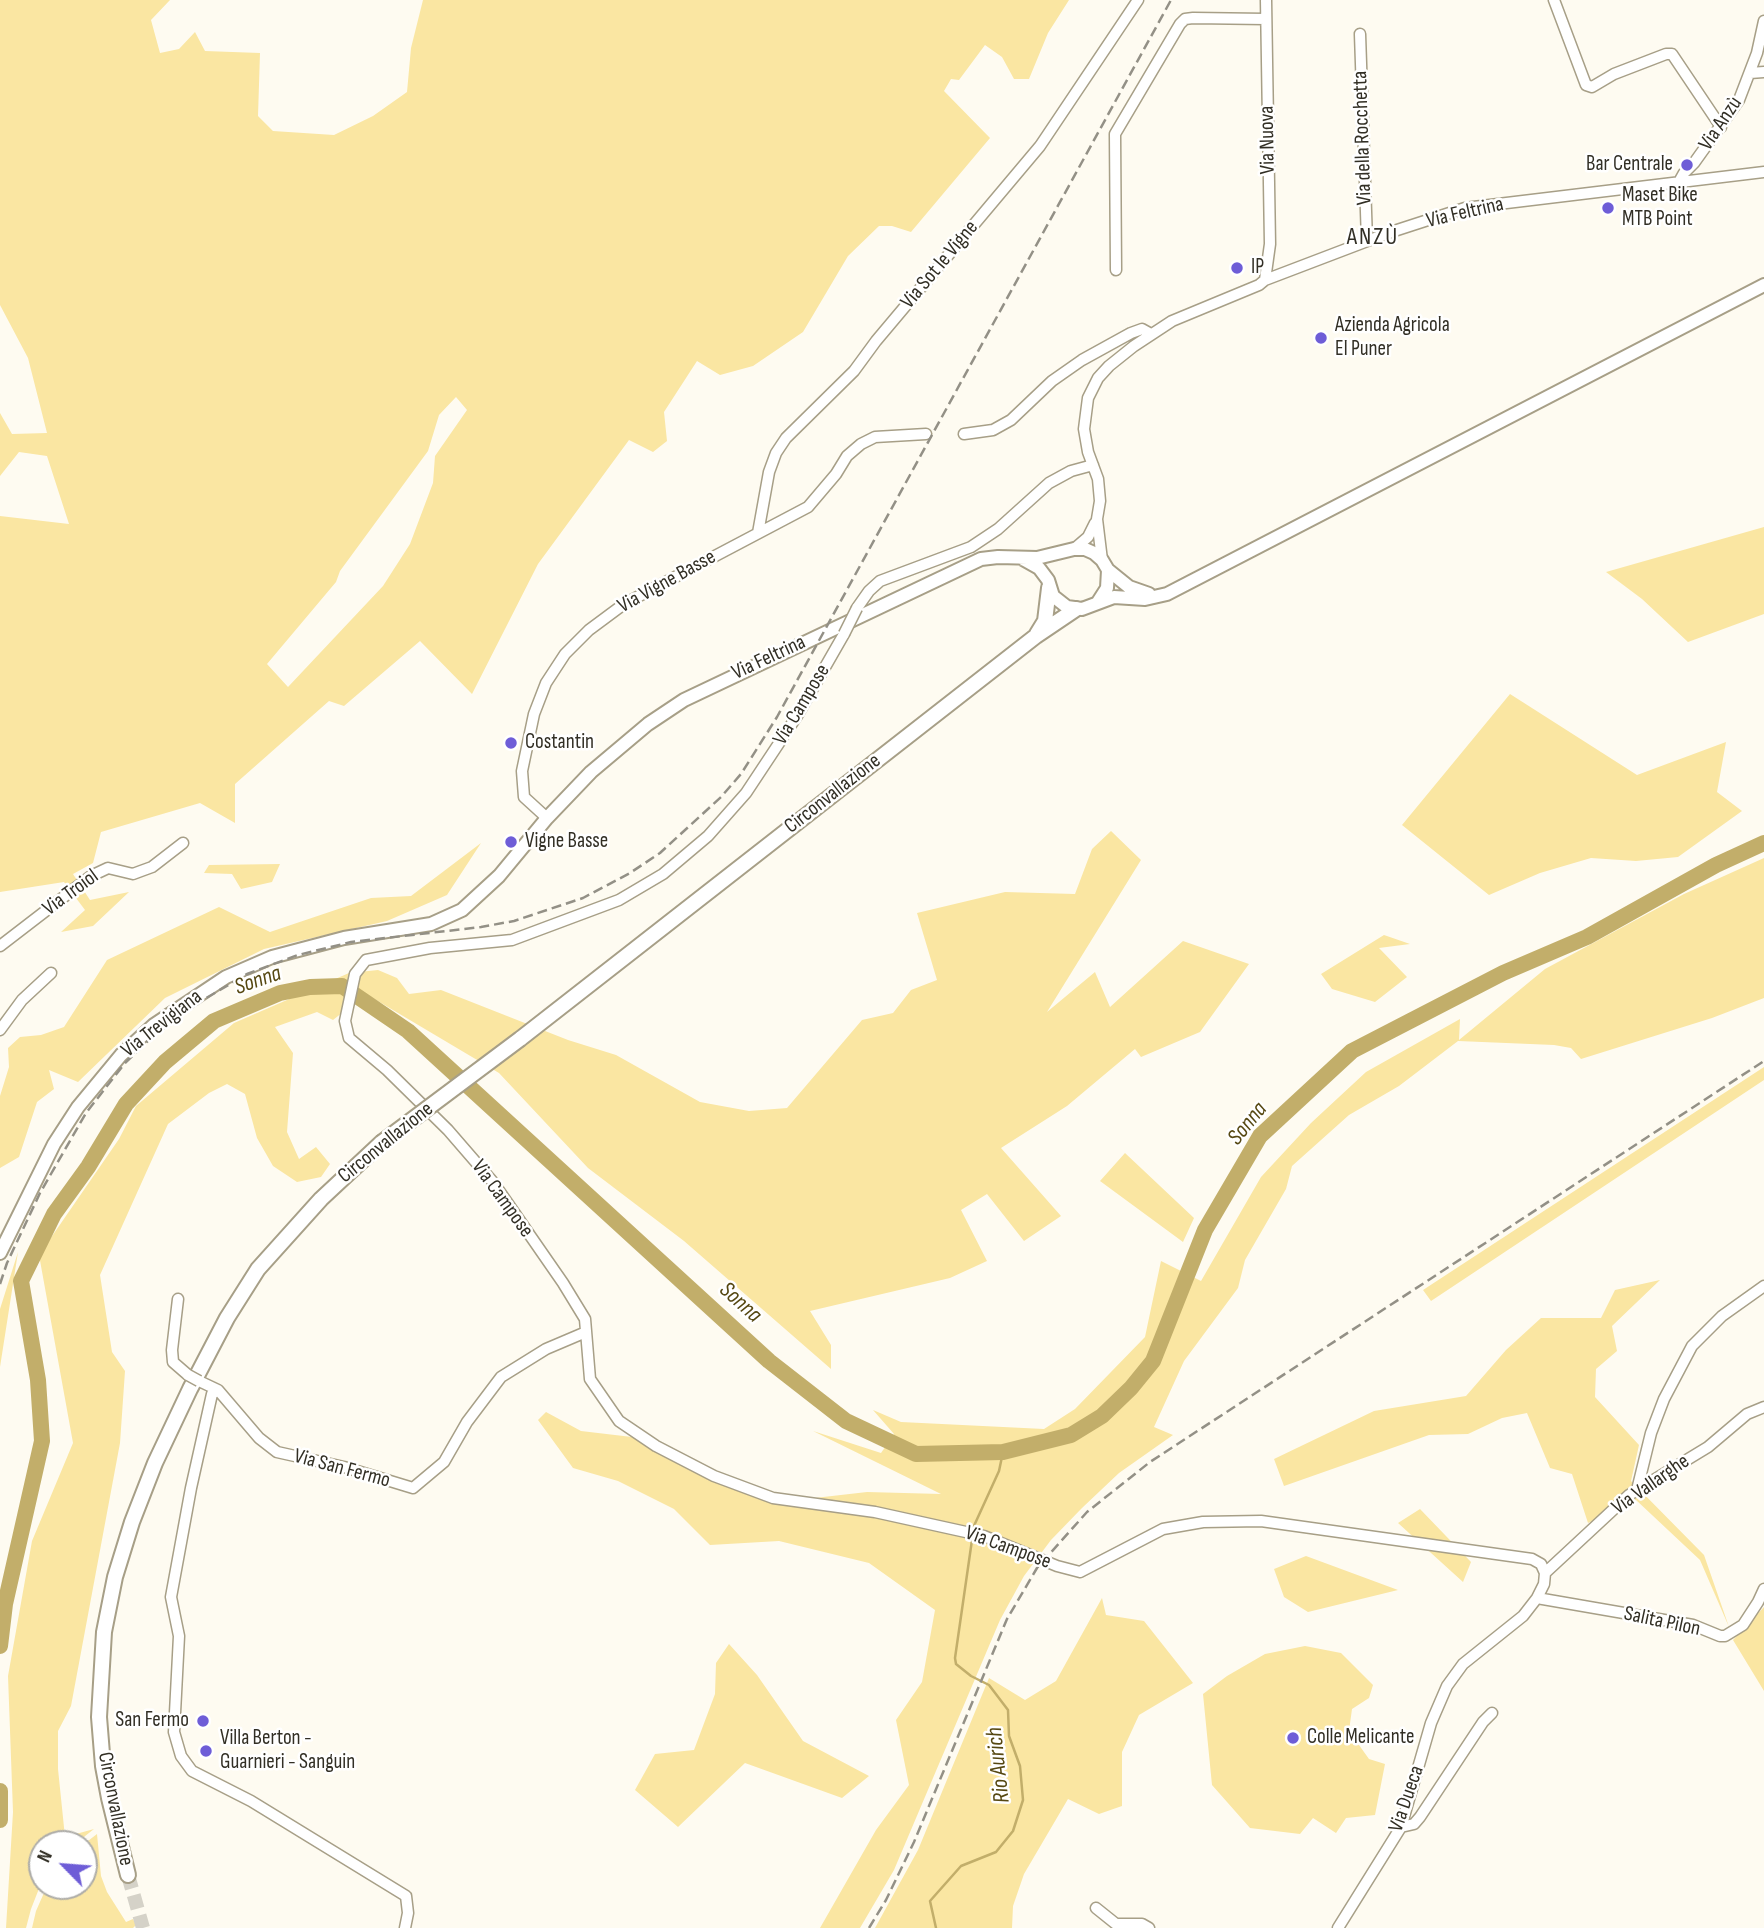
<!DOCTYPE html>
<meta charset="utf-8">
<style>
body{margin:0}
#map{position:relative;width:1764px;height:1928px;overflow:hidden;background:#fefbf1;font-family:"Sofia Sans Condensed",sans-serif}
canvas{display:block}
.north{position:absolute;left:28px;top:1830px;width:70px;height:70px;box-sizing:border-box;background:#fff;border:2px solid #adaca8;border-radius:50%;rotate:295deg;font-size:19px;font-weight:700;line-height:28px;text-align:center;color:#322f25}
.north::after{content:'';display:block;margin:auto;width:24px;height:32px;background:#6e5dd7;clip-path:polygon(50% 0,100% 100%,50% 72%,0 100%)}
</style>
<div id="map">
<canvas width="1764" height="1928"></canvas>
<div class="north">N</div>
</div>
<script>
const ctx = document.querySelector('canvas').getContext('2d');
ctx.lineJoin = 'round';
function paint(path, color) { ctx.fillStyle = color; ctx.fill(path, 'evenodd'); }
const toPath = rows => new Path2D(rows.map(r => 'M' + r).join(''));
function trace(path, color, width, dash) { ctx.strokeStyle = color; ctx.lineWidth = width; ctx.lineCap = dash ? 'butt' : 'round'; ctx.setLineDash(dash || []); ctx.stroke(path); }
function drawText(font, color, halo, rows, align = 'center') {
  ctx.font = font + ' "Sofia Sans Condensed",sans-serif'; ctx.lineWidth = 5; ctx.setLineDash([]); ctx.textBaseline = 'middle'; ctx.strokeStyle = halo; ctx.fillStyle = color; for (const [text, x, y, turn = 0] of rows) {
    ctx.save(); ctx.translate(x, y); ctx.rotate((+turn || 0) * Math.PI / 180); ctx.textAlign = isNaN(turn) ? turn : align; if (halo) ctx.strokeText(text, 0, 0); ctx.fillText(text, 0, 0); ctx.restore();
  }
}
const green = toPath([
 [0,0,170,0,151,20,160,53,179,49,195,32,205,51,260,53,258,116,273,131,334,135,373,116,407,92,411,48,423,0,1069,0,1048,33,1029,79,1014,79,1002,57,985,45,959,80,951,79,944,91,990,138,911,232,892,226,879,226,848,256,803,332,753,366,720,375,697,361,664,412,667,441,653,452,629,440,538,564,472,694,420,641,344,706,329,701,235,784,235,823,200,803,101,832,93,863,73,874,90,900,129,892,93,926,61,932,85,910,64,882,0,892,0,516,69,524,47,456,19,452,0,476,0,413,12,434,47,433,28,358,0,305],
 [456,397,467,410,435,456,433,483,410,544,383,586,288,687,267,664,336,582,340,571,428,451,439,415],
 [1764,527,1764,614,1688,642,1642,599,1606,572],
 [1510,694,1637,775,1726,742,1717,792,1742,811,1678,857,1636,861,1591,858,1540,873,1489,895,1402,825],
 [1111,831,1141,860,1047,1012,1095,972,1110,1007,1183,941,1249,964,1200,1032,1141,1057,1135,1049,1067,1106,1001,1148,1061,1216,1024,1241,987,1194,961,1210,987,1261,950,1278,810,1311,831,1345,831,1369,684,1241,588,1168,499,1073,366,994,333,1020,317,1012,275,1027,293,1053,287,1132,299,1159,316,1147,330,1164,321,1177,297,1182,273,1166,257,1138,245,1094,227,1084,209,1093,168,1124,100,1275,112,1352,125,1371,120,1443,71,1706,58,1731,58,1769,65,1837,94,1829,75,1844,42,1844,42,1881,31,1909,26,1928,6,1928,13,1812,8,1676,32,1541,73,1443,39,1255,119,1139,136,1106,234,1023,349,973,378,970,397,978,409,994,441,990,568,1040,616,1055,700,1102,749,1111,787,1108,862,1020,893,1013,911,990,937,980,917,913,1005,892,1075,894,1092,849],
 [481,843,447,895,387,921,264,949,165,998,78,1082,49,1070,54,1089,37,1102,19,1157,0,1168,0,1096,9,1067,8,1048,20,1037,41,1035,64,1027,107,960,219,907,270,932,371,898,411,896],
 [1764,858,1764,998,1712,1018,1581,1059,1571,1048,1554,1045,1458,1041,1399,1086,1349,1115,1292,1166,1286,1189,1245,1260,1238,1288,1184,1361,1154,1427,1173,1435,1119,1473,1082,1508,1051,1540,1024,1576,1000,1620,894,1870,860,1928,820,1928,876,1830,909,1785,896,1720,922,1682,935,1610,869,1563,779,1541,710,1545,674,1509,618,1481,573,1468,538,1420,546,1412,581,1431,632,1437,771,1503,867,1492,941,1494,813,1431,881,1453,894,1434,873,1410,901,1422,1044,1429,1075,1409,1145,1337,1161,1261,1201,1281,1261,1177,1311,1123,1366,1072,1460,1019,1459,1040,1545,969,1684,894],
 [280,864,272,882,241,889,232,874,204,873,209,865],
 [1384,935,1410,944,1379,948,1407,977,1375,1002,1332,989,1321,974],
 [1764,1067,1764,1080,1431,1301,1423,1290],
 [1125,1153,1194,1218,1183,1242,1100,1181],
 [18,1252,0,1367,0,1371,0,1309],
 [1660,1280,1612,1326,1617,1351,1596,1369,1595,1397,1639,1445,1631,1481,1704,1555,1729,1627,1700,1560,1636,1500,1588,1523,1572,1474,1550,1468,1527,1413,1502,1418,1468,1434,1429,1435,1284,1486,1274,1459,1374,1411,1466,1396,1506,1350,1541,1318,1601,1318,1615,1290],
 [1420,1509,1471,1562,1463,1582,1398,1523],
 [1306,1556,1398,1590,1308,1612,1284,1597,1274,1569],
 [1102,1598,1106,1615,1144,1621,1193,1683,1139,1715,1122,1752,1122,1806,1099,1814,1068,1799,1024,1874,1013,1906,1012,1928,875,1928,918,1850,989,1678,1025,1700,1056,1681],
 [1764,1607,1764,1691,1733,1640],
 [729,1644,757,1675,803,1741,869,1776,842,1798,745,1763,678,1827,635,1790,655,1754,694,1750,715,1694,716,1663],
 [1305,1646,1341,1653,1373,1685,1369,1698,1352,1709,1349,1731,1369,1759,1385,1764,1375,1815,1346,1818,1336,1833,1313,1818,1300,1834,1250,1828,1212,1785,1203,1694,1227,1676,1265,1654],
 [97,1834,101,1876,107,1892,126,1922,133,1919,136,1925,133,1928,32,1928,36,1911,47,1886,84,1886,84,1844]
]);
const stream = toPath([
 [973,1528,999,1471,1003,1452],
 [936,1928,930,1901,961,1866,996,1852,1013,1831,1023,1800,1020,1766,1009,1736,1008,1710,989,1685,971,1676,956,1664,955,1658,972,1540]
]);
const river = toPath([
 [0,1646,5,1604,42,1441,38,1380,21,1281,54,1214,88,1167,126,1104,165,1062,214,1021,280,993,310,987,342,986,408,1031,769,1361,846,1421,916,1454,1003,1452,1071,1435,1102,1416,1131,1388,1153,1361,1205,1230,1260,1136,1352,1051,1503,973,1587,937,1716,865,1764,843],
 [0,1791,0,1820]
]);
const highwayTunnel = toPath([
 [128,1875,143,1928]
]);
const minor = toPath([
 [1554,0,1586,85,1592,87,1614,74,1666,54,1672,54,1721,127],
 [1360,34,1367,241],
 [1750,73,1764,72],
 [1679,182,1684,173,1694,163,1739,100,1757,53,1764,21],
 [1116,270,1115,134,1180,24,1185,19,1193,18,1266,19],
 [1265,280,1270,244,1266,0],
 [964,434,993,430,1011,420,1052,381,1082,360,1131,333,1142,329,1151,334],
 [758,533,769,472,776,453,786,438,854,371,876,341,1040,146,1138,0],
 [1074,549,1088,537,1095,523],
 [1102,560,1097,519,1100,501,1098,479,1088,452,1084,429,1088,398,1098,378,1109,366,1134,346,1172,321,1259,285,1265,280,1391,232,1465,208,1764,172],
 [857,608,869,591,880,581,971,547,998,529,1049,483,1071,471,1093,465],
 [844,634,797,716,746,793,708,836,663,874,619,900,512,940,430,948,366,960,355,974,345,1021,349,1038,387,1070,448,1130,493,1182,563,1283,585,1319,590,1379,619,1421,656,1446,714,1476,773,1498,875,1512,984,1536,1057,1566,1080,1572,1163,1529,1203,1522,1261,1521,1532,1559,1541,1564,1545,1573,1544,1584,1537,1598,1523,1616,1463,1664,1447,1686,1431,1723,1401,1827,1338,1928],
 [547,818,524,797,522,771,534,714,546,683,565,654,589,630,624,604,808,507,836,474,847,456,861,444,875,437,926,434],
 [0,946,91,876,108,868,133,874,141,871,152,867,183,843],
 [0,1030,22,1000,51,973],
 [178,1299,172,1350,173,1362,188,1375],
 [199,1381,218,1390,259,1438,277,1452,344,1467,413,1488,444,1462,467,1422,501,1377,546,1349,586,1332],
 [218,1390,212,1394,191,1488,171,1597,179,1636,174,1732,181,1756,192,1771,251,1801,406,1896,408,1913,405,1928],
 [1637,1490,1651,1433,1664,1399,1692,1346,1722,1316,1764,1286],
 [1545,1573,1629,1495,1708,1447,1747,1414,1764,1407],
 [1537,1598,1693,1625,1720,1636,1725,1636,1743,1625,1758,1602,1764,1589],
 [1401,1827,1414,1824,1420,1817,1483,1722,1492,1713],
 [1096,1908,1116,1924,1142,1924,1149,1928]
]);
const major = toPath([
 [1023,559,1039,568,1048,580,1053,596,1067,607,1082,609,1114,597,1145,599,1167,594,1764,285],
 [1108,570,1129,587,1149,594],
 [0,1253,54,1144,78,1107,121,1055,154,1025,226,977,272,957,344,938,431,924,462,910,499,876,547,818,591,772,648,724,684,700,981,559,998,557,1037,558,1074,549,1085,549,1094,553,1102,560,1108,570,1107,588,1098,602]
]);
const highway = toPath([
 [1037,634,1045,621,1049,588],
 [520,1039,1036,636,1076,609],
 [128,1875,109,1798,103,1766,99,1717,104,1632,115,1577,132,1522,155,1463,190,1389,227,1318,258,1269,321,1199,381,1143]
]);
const rail = toPath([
 [0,1284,7,1263,40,1193,86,1113,125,1063,149,1040,191,1007,247,974,298,955,351,942,481,927,514,921,583,898,630,873,660,853,721,797,741,774,777,717,1171,0],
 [869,1928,886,1900,914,1842,1007,1619,1037,1568,1087,1512,1150,1462,1764,1061]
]);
const minorBridge = toPath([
 [844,634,857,608],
 [188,1375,199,1381]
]);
const highwayBridge = toPath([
 [381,1143,520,1039]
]);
const markers = [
 [1687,165,7,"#6e5dd7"],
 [1608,208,7,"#6e5dd7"],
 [1237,268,7,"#6e5dd7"],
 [1321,338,7,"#6e5dd7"],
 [511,743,7,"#6e5dd7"],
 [511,842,7,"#6e5dd7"],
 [203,1721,7,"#6e5dd7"],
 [1293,1738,7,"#6e5dd7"],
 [206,1751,7,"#6e5dd7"]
];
const streetNames = [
 ["Via Anzù",1721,124,-56],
 ["Via della Rocchetta",1363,138,-92],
 ["Via Nuova",1268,140,-91],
 ["Via Feltrina",1465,213,-13],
 ["Via Sot le Vigne",940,265,-50],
 ["Via Vigne Basse",667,582,-29],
 ["Via Feltrina",769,658,-25],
 ["Via Campose",802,705,-59],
 ["Circonvallazione",833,794,-38],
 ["Via Troiol",71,893,-36],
 ["Via Trevigiana",162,1024,-38],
 ["Circonvallazione",386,1143,-39],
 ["Via Campose",502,1199,54],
 ["Via San Fermo",342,1469,15],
 ["Via Vallarghe",1651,1485,-35],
 ["Via Campose",1008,1548,20],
 ["Salita Pilon",1662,1622,12],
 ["Via Dueca",1407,1799,-71],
 ["Circonvallazione",115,1809,79]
];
const poiNames = [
 ["Bar Centrale",1673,165,"right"],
 ["Maset Bike",1622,196],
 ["MTB Point",1622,220],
 ["IP",1251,268],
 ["Azienda Agricola",1335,326],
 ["El Puner",1335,350],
 ["Costantin",525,743],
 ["Vigne Basse",525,842],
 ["San Fermo",189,1721,"right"],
 ["Colle Melicante",1307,1738],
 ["Villa Berton -",220,1739],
 ["Guarnieri - Sanguin",220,1763]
];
const waterNames = [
 ["Sonna",258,981,-19],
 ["Sonna",1248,1124,-51],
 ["Sonna",740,1303,42],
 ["Rio Aurich",999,1765,-96]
];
const quarterNames = [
 ["ANZÙ",1373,238]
];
paint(green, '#fae6a2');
trace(stream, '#c2ae6a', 2.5);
trace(river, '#c2ae6a', 16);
trace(highwayTunnel, '#d5d2c8', 14, [14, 7]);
trace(minor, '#a79f87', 13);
trace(major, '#a79f87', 16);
trace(highway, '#a79f87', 18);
trace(minor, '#fff', 10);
trace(major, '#fff', 12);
trace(highway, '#fff', 14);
trace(rail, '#939086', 2.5, [10, 5]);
trace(minorBridge, '#a79f87', 13, []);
trace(highwayBridge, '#a79f87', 18, []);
trace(minorBridge, '#fff', 10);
trace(highwayBridge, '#fff', 14);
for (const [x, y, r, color] of markers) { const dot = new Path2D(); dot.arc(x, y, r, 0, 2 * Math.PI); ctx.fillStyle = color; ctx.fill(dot); trace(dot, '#fff', 2.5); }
drawText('21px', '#322f25', '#fff', streetNames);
drawText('21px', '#322f25', '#fff', poiNames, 'left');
drawText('italic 23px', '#564812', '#fff', waterNames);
ctx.letterSpacing = '2px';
drawText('24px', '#322f25', '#fff', quarterNames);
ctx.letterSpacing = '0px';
</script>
